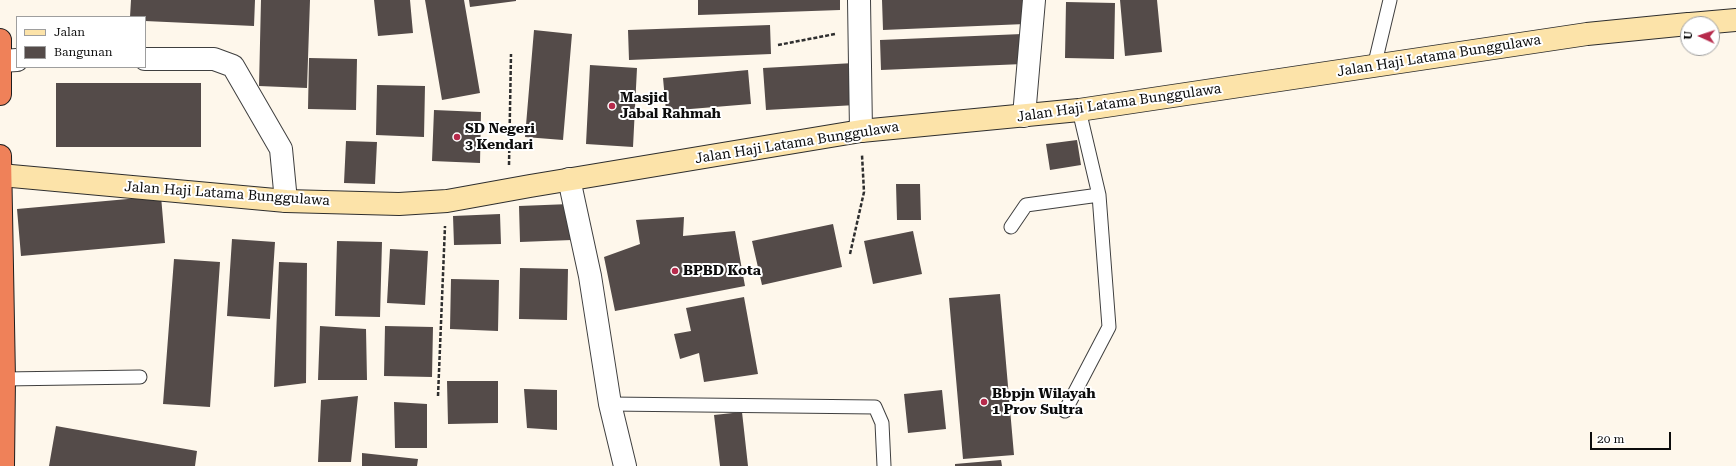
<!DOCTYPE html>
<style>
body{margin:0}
#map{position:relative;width:1736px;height:466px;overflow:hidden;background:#fef7eb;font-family:"Roboto Serif",serif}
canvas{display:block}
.legend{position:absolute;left:16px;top:16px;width:130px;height:52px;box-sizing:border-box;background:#fff;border:1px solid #9e9e9e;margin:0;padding:5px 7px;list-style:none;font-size:12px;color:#0c0c0c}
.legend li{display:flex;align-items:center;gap:8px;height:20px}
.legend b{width:20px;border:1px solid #9e9e9e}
.north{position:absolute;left:1680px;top:16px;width:40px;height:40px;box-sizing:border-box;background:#fff;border:1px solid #9e9e9e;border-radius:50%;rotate:273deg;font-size:11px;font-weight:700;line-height:16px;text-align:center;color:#0c0c0c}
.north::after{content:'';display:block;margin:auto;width:14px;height:18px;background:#b62a4b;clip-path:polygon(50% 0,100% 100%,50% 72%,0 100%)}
.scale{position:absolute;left:1590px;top:432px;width:81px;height:18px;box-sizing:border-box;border:2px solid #0c0c0c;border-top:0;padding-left:5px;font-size:12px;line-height:14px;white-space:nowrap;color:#0c0c0c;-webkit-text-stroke:3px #fff;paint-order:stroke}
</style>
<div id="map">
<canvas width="1736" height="466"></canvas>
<ul class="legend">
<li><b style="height:5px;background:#fce3a9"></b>Jalan</li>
<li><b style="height:11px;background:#544b49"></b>Bangunan</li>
</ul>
<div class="north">U</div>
<div class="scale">20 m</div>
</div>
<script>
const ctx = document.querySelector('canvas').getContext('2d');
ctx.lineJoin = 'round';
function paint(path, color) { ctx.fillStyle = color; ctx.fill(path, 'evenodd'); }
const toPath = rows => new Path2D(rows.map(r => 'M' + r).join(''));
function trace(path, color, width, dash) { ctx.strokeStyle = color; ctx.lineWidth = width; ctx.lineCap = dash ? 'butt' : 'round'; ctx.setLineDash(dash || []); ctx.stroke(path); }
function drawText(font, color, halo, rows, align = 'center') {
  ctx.font = font + ' "Roboto Serif",serif'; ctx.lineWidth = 4; ctx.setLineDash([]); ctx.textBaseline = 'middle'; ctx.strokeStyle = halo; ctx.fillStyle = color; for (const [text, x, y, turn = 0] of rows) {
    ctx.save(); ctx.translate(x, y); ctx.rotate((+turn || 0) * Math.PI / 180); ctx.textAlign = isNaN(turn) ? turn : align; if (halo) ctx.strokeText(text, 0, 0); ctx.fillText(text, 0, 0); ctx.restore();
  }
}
const building = toPath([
 [131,0,255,0,254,26,145,21,145,17,130,17],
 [261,0,310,0,307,88,259,86],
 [374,0,410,0,413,33,378,36],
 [425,0,464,0,480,93,442,100],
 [469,0,516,0,516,1,470,7],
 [698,0,840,0,840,10,698,15],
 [882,0,1024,0,1025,24,883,30],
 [1120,0,1157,0,1162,52,1125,56],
 [1066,2,1115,3,1114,59,1065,58],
 [770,25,771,54,629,60,628,30],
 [534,30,572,34,563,140,525,137],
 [1022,34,1023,64,881,70,880,40],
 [309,58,357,59,356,110,308,109],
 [854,63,856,105,766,110,763,68],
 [590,65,637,68,633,147,586,144],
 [748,70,751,104,666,111,663,78],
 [56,83,201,83,201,147,56,147],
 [377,85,425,86,424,137,376,135],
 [434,110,481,112,480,163,432,161],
 [1077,140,1081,165,1050,170,1046,144],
 [346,141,377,142,375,184,344,183],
 [896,184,920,184,921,220,897,220],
 [161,196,165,243,21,256,17,209],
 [570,204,572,240,520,242,519,206],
 [500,214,501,244,454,245,453,216],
 [684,217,683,236,735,231,745,286,615,311,604,257,640,244,636,220],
 [833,224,842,267,762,285,752,241],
 [913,231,922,274,873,284,864,241],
 [232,239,275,242,270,319,227,316],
 [337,241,382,242,380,317,335,316],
 [390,249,428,251,425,305,387,303],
 [174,259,220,262,210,407,163,404],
 [279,262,307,263,306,383,274,387],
 [520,268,568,269,567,320,519,319],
 [451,279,499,280,498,331,450,329],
 [1000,294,1014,455,963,459,949,298],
 [744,297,758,374,704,382,699,353,680,359,674,334,691,331,686,308],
 [320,326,366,329,367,380,318,380],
 [385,326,433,327,432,377,384,376],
 [447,381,498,381,498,423,448,424],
 [524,389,557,390,557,430,527,428],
 [942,390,946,429,908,433,904,394],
 [358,396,351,462,318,462,321,400],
 [394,402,427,404,427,448,395,448],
 [742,412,748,466,720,466,714,415],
 [56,426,197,451,195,466,49,466],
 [362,453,418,459,417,466,362,466],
 [1001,460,1002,466,955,466,955,464]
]);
const path = toPath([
 [778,45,835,34],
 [509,165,511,54],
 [850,254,864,192,862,155],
 [438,396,445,226]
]);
const lane = toPath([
 [1374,67,1390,0],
 [1011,227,1026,205,1099,195],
 [4,379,140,377],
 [610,404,875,407,882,423,884,466],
 [1065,411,1109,327,1099,195,1079,110]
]);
const street = toPath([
 [859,0,861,131],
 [145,59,214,59,233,66,281,149,286,201],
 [1,61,17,60],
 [1024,116,1034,0],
 [569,179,590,276,610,404,625,466]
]);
const secondary = toPath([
 [1690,24,1736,20],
 [0,175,286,201,399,204,447,201,530,186,861,131,1079,110,1587,34,1688,24]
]);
const highway = toPath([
 [0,40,0,94],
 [0,156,4,379,3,466]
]);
const markers = [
 [612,106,4,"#b62a4b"],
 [457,137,4,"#b62a4b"],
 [675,271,4,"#b62a4b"],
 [984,402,4,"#b62a4b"]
];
const streetNames = [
 ["Jalan Haji Latama Bunggulawa",1439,56,-9],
 ["Jalan Haji Latama Bunggulawa",1119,103,-8],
 ["Jalan Haji Latama Bunggulawa",797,143,-9],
 ["Jalan Haji Latama Bunggulawa",227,194,4]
];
const poiNames = [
 ["Masjid",620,98],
 ["Jabal Rahmah",620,114],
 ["SD Negeri",465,129],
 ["3 Kendari",465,145],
 ["BPBD Kota",683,271],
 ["Bbpjn Wilayah",992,394],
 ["1 Prov Sultra",992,410]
];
paint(building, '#544b49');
trace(lane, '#3f3f3f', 15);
trace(street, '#3f3f3f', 24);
trace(secondary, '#2e2e2e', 24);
trace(highway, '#1d1d1d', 24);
trace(path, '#2e2e2e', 2.5, [4, 2]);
trace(lane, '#fff', 13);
trace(street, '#fff', 22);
trace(secondary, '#fce3a9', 22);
trace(highway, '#ef8159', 22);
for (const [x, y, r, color] of markers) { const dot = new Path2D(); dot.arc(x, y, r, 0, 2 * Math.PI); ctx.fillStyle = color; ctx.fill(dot); trace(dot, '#fff', 1.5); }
drawText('14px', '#0c0c0c', '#fff', streetNames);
drawText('bold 14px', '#0c0c0c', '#fff', poiNames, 'left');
</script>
